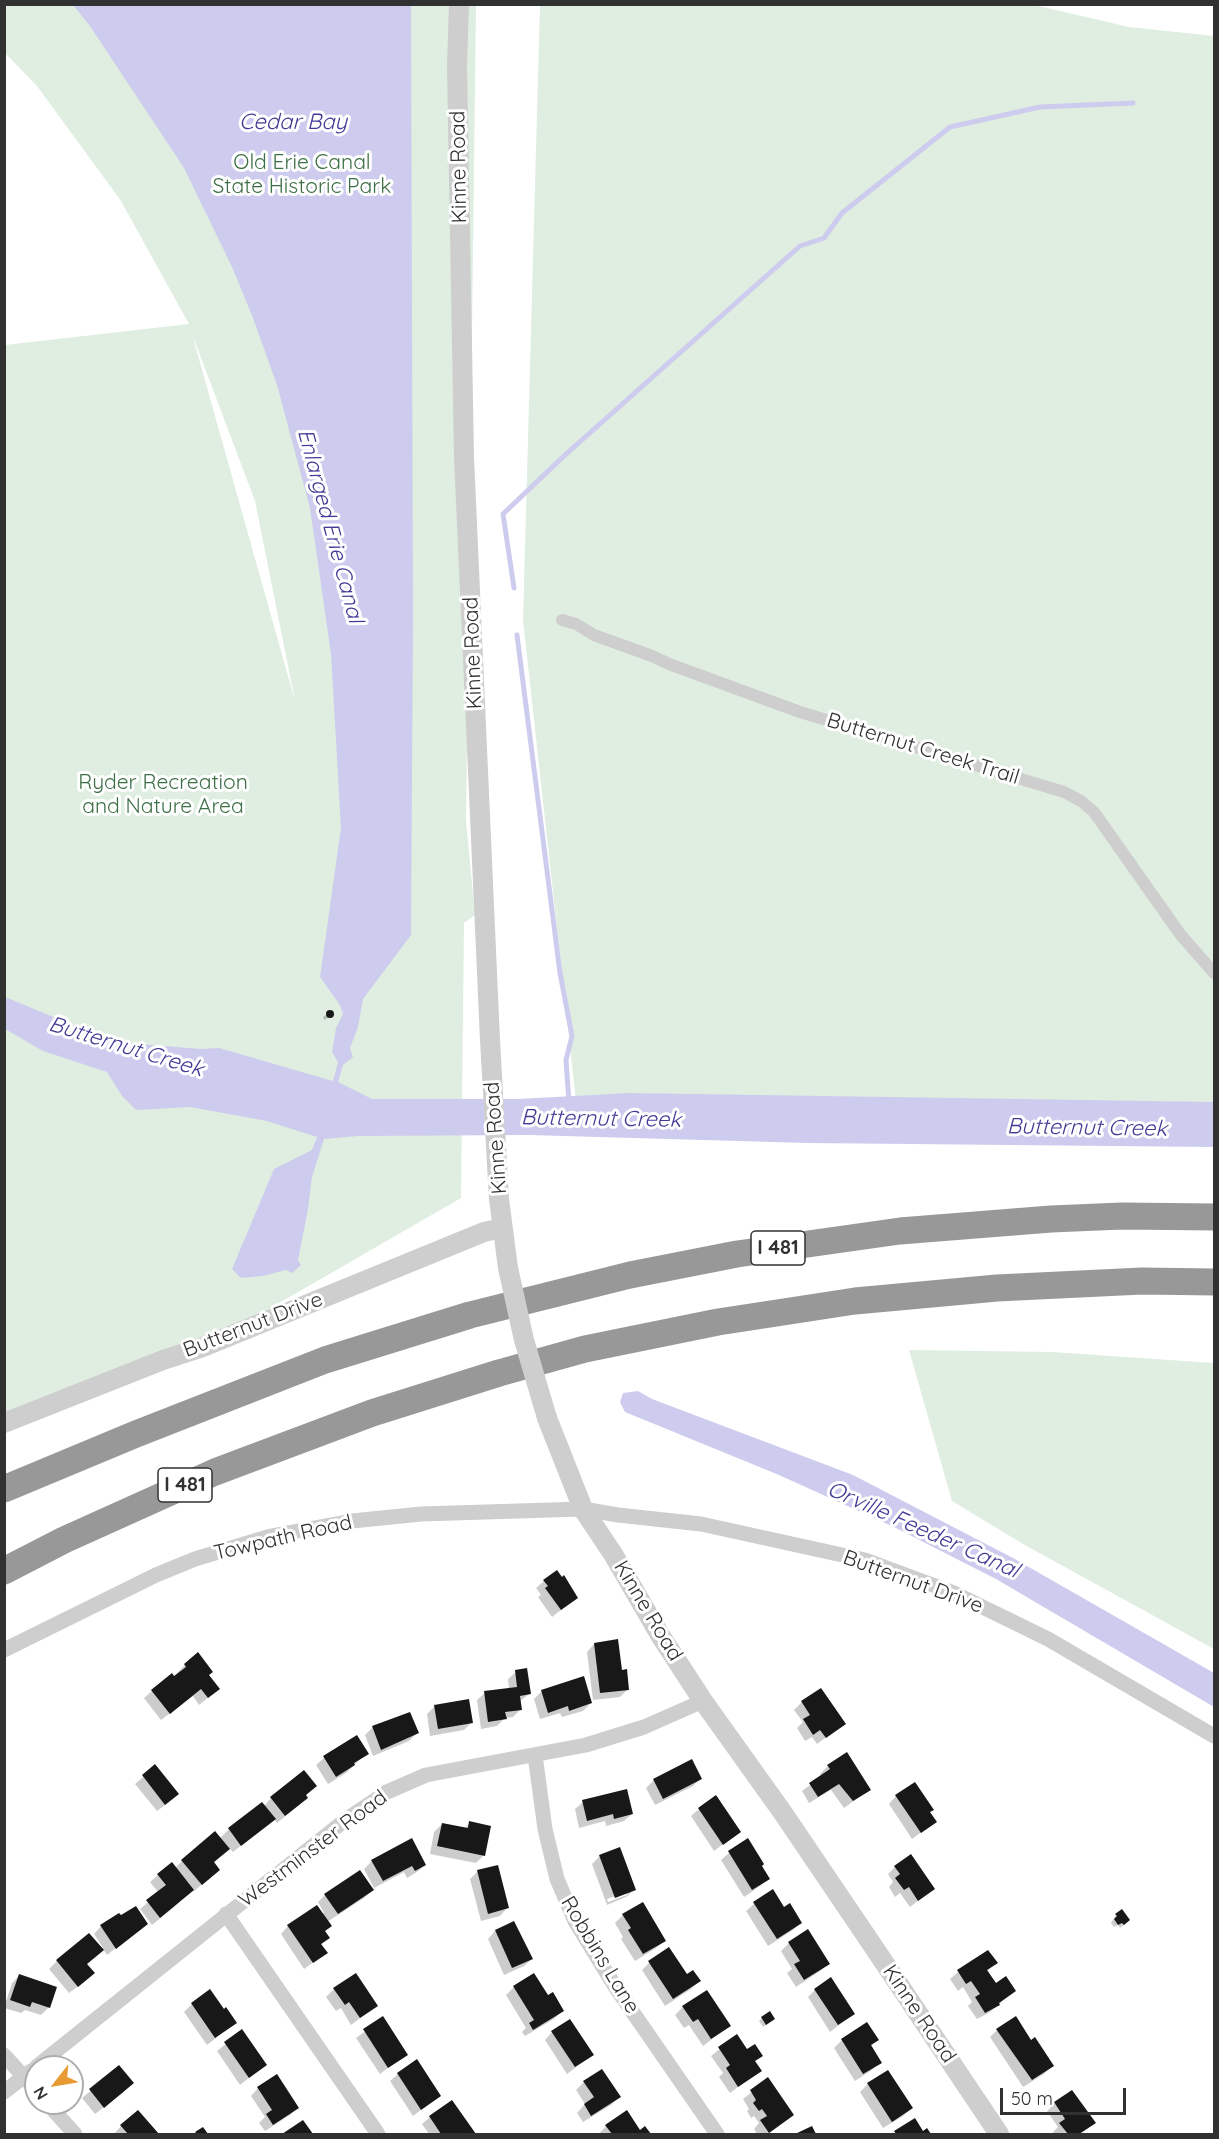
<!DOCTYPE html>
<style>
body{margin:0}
#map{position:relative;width:1219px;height:2139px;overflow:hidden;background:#fff;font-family:Quicksand,sans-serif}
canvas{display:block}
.frame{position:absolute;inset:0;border:6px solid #313131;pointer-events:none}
.north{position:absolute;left:24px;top:2055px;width:60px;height:60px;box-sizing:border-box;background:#fff;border:2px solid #adadad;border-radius:50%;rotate:239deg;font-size:16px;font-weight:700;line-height:24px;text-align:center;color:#313131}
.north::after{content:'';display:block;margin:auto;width:21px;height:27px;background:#e99b33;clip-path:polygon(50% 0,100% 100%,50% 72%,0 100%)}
.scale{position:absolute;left:1000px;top:2088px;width:126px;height:27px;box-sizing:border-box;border:3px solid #313131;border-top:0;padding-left:8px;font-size:18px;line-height:21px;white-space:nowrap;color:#313131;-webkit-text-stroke:4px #fff;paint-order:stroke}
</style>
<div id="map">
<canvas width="1219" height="2139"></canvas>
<div class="frame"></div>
<div class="north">N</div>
<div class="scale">50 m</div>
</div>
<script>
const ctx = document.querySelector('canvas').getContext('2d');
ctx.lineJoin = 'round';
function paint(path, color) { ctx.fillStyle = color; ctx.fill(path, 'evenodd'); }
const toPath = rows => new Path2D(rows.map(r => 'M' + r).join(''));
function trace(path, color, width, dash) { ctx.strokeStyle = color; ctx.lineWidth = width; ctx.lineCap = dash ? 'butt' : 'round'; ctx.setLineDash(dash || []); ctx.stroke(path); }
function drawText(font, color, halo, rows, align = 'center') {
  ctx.font = font + ' Quicksand,sans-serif'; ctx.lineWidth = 6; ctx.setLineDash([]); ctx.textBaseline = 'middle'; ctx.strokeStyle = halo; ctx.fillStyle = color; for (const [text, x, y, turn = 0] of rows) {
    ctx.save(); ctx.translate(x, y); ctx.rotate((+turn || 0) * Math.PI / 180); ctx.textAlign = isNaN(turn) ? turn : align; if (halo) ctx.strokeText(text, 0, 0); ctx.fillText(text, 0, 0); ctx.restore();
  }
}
const green = toPath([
 [1030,4,1129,27,1214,36,1214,1130,578,1119,523,620,540,5],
 [5,5,476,5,466,821,475,915,464,923,461,1198,203,1347,5,1423,5,345,189,324,121,201,37,86,5,53],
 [192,334,255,501,295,701],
 [909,1350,1052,1352,1214,1363,1214,1649,1023,1544,952,1501]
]);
const water = toPath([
 [73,5,411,5,413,618,411,935,363,999,358,1027,350,1048,353,1057,343,1065,338,1082,372,1099,518,1099,629,1093,1214,1102,1214,1147,808,1143,529,1135,358,1136,324,1139,312,1177,308,1209,298,1260,301,1265,292,1273,286,1270,263,1276,241,1278,232,1269,274,1169,312,1150,317,1137,267,1121,190,1107,136,1110,122,1096,107,1072,43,1051,5,1029,5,997,114,1042,201,1049,219,1048,333,1081,338,1062,332,1052,336,1028,343,1014,340,1005,320,977,341,828,331,654,310,508,277,385,253,318,232,267,184,168,90,26],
 [638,1391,652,1399,853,1475,1013,1558,1214,1673,1214,1707,996,1579,894,1527,779,1475,625,1412,620,1402,623,1393]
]);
const shadow = toPath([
 [331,1012,332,1016,324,1020,323,1017],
 [561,1579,576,1598,552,1617,538,1597,541,1595,536,1588,544,1581],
 [594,1644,621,1671,628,1689,620,1697,593,1700,587,1652],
 [185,1665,208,1675,210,1696,199,1705,193,1696,161,1720,144,1698,152,1691,179,1674,177,1673],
 [516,1672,529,1694,519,1702,521,1709,513,1717,505,1718,497,1726,481,1729,477,1700,485,1693,509,1689,508,1679],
 [583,1678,591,1703,583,1711,562,1717,560,1713,540,1719,534,1699,541,1692],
 [802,1702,844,1724,817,1744,812,1737,805,1741,797,1728,803,1722,794,1710],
 [435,1706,472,1722,464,1730,430,1736,427,1714],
 [373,1727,417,1733,409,1741,373,1756,365,1735],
 [367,1753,346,1773,328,1784,316,1765,324,1758],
 [828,1766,869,1790,844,1808,831,1790,809,1803,802,1791,822,1776,820,1774],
 [155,1767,169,1802,157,1811,135,1784],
 [700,1779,693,1786,655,1805,646,1788,654,1780],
 [305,1796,306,1798,298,1806,277,1823,274,1819,233,1852,229,1848,213,1863,211,1877,194,1891,192,1889,173,1908,152,1925,140,1909,159,1893,150,1882,158,1875,175,1868,182,1861,220,1838,229,1829,262,1804,264,1806,271,1798],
 [896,1796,929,1813,935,1822,912,1839,889,1804],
 [583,1802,632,1814,624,1821,606,1826,605,1821,579,1828,575,1809],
 [699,1809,739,1832,714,1851,691,1816],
 [470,1823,483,1856,476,1863,430,1854,434,1832,442,1824,464,1829],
 [748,1840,768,1879,760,1886,744,1897,721,1860,729,1853],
 [600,1856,634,1890,626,1897,607,1905,592,1864],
 [627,1892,627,1895,608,1902,607,1899],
 [372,1861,425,1865,417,1872,407,1878,404,1872,374,1888,364,1869],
 [895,1867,933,1889,910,1907,900,1893,895,1897,889,1887,893,1882,888,1874],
 [478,1871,507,1908,500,1916,481,1921,470,1879],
 [372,1890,364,1898,327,1922,324,1932,328,1938,321,1945,326,1953,304,1969,281,1934,288,1926,324,1913,318,1902,325,1895],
 [773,1891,784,1909,800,1923,793,1930,768,1946,746,1911,754,1904],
 [623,1915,664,1941,656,1948,635,1961,621,1939,623,1937,615,1923],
 [1116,1915,1125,1924,1120,1928,1118,1925,1114,1927,1111,1923],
 [514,1923,532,1959,524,1966,504,1975,488,1939,495,1931],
 [146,1924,107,1955,103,1949,86,1965,85,1981,69,1993,49,1969,57,1961,103,1948,94,1934,101,1926],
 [808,1931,828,1964,820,1971,796,1987,787,1973,792,1969,781,1951,789,1943],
 [988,1952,996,1963,986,1972,995,1985,1014,1991,990,2012,977,2019,968,2006,972,2002,963,1987,958,1991,950,1979,958,1972],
 [649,1963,699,1981,691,1989,665,2006,642,1970],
 [20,1975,55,1988,48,2008,41,2015,25,2010,21,2013,4,2008,12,1983],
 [514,1987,547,1997,562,2011,554,2019,525,2036,522,2032,526,2028,506,1995],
 [334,1989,376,2006,351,2025,341,2008,336,2011,326,1997],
 [815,1990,853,2014,830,2032,808,1997],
 [192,2004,223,2011,235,2023,207,2045,184,2012],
 [683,2007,729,2026,703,2046,689,2025,684,2028,675,2015],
 [762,2018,770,2022,763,2027,759,2021],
 [382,2019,406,2054,380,2074,356,2038],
 [867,2024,877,2040,870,2047,880,2062,872,2070,855,2081,834,2048,842,2040],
 [997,2030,1030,2042,1052,2066,1044,2074,1023,2087,990,2037],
 [242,2031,265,2065,240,2085,217,2051],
 [552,2032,592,2055,567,2074,545,2040],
 [736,2036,747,2051,761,2056,754,2062,760,2070,730,2093,719,2077,723,2073,711,2056],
 [119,2067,125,2091,95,2114,82,2098],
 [398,2074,439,2096,413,2116,390,2081],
 [768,2079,793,2115,768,2134,757,2134,754,2129,759,2123,754,2116,751,2118,747,2111,749,2109,743,2099],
 [584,2082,619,2097,611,2105,583,2122,577,2113,585,2104,576,2090],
 [868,2084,911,2108,903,2116,883,2128,860,2092],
 [258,2088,297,2107,290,2115,265,2131,259,2123,265,2117,251,2096],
 [452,2102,474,2134,429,2134,422,2124,430,2117],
 [1055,2103,1094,2123,1081,2134,1055,2134,1053,2132,1058,2127,1047,2111],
 [138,2112,157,2134,114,2134,121,2126],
 [914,2120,922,2133,927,2130,929,2134,893,2134],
 [606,2126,639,2132,645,2128,649,2134,599,2134]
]);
const stream = toPath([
 [514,588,503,514,565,455,800,246,824,238,842,213,950,127,1040,107,1133,103],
 [517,635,560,973,572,1036,566,1060,569,1103]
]);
const building = toPath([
 '326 1014a4 4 0 1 1 8 0a4 4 0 1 1-8 0Z',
 [557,1570,562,1577,564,1575,578,1598,561,1610,545,1588,548,1586,543,1580],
 [618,1639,622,1670,627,1669,629,1690,600,1693,594,1643],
 [198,1652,213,1672,209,1675,220,1689,208,1698,201,1689,170,1714,151,1690,172,1673,174,1676,186,1667,184,1664],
 [527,1668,531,1694,520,1696,522,1710,505,1712,507,1719,488,1722,484,1691,517,1687,515,1670],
 [584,1676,592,1703,569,1711,568,1706,548,1713,541,1690],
 [821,1688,846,1724,826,1738,820,1730,813,1735,803,1719,810,1715,801,1701],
 [469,1699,473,1723,438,1729,434,1705],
 [410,1712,419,1733,381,1750,372,1726],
 [357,1735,369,1754,354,1763,355,1765,336,1777,323,1756],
 [847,1752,871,1790,853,1801,839,1784,818,1797,809,1783,830,1769,827,1765],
 [692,1759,702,1779,663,1799,653,1779],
 [155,1764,179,1794,165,1805,142,1775],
 [304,1770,317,1786,306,1795,308,1798,285,1816,270,1797],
 [915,1782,934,1810,930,1812,937,1822,921,1833,895,1795],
 [627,1789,633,1814,614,1819,613,1814,587,1821,582,1800],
 [716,1795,741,1832,723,1845,698,1808],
 [262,1802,276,1819,241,1846,228,1828],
 [469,1821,491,1826,485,1856,437,1846,442,1823,468,1828],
 [215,1831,230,1849,214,1862,220,1870,202,1885,181,1860],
 [412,1838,426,1865,415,1871,412,1866,383,1881,371,1860],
 [748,1838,764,1864,762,1866,770,1879,752,1890,728,1851],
 [620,1847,636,1890,615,1898,599,1855],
 [911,1854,935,1889,918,1901,909,1887,904,1890,895,1878,900,1874,894,1866],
 [172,1862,194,1890,160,1918,146,1900,166,1885,157,1874],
 [498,1865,509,1908,488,1914,477,1870],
 [360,1870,374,1890,338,1914,324,1894],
 [773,1889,784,1907,790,1903,802,1923,777,1939,753,1902],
 [643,1902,666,1941,643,1954,628,1930,631,1928,622,1914],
 [317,1905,332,1926,325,1931,330,1938,321,1944,328,1953,313,1963,287,1925],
 [136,1906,148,1924,116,1949,100,1925,119,1913,121,1915],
 [1122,1909,1130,1920,1124,1925,1122,1923,1118,1925,1114,1919,1117,1916,1115,1914],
 [514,1921,533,1959,512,1968,495,1930],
 [808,1929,830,1964,804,1980,794,1964,800,1961,788,1942],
 [89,1933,104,1950,87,1964,95,1973,78,1987,56,1960],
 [669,1947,687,1974,693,1970,701,1981,673,1999,648,1961],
 [988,1950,998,1963,987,1970,996,1983,1006,1976,1016,1991,999,2003,1000,2005,985,2013,975,1997,980,1994,971,1981,966,1984,957,1970],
 [356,1973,378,2006,360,2018,349,2002,345,2005,333,1988],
 [534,1973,548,1995,553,1992,564,2011,533,2030,529,2023,534,2020,513,1986],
 [19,1974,57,1987,50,2008,32,2002,30,2007,10,2000],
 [831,1977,855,2014,838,2025,814,1989],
 [210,1989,224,2009,226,2007,237,2023,215,2038,191,2003],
 [707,1990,731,2026,711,2039,698,2019,693,2022,682,2006],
 [770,2011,775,2019,766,2025,761,2017],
 [383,2016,408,2055,388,2068,363,2029],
 [1016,2016,1031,2040,1035,2037,1054,2066,1032,2080,996,2029],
 [570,2019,594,2055,575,2067,551,2031],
 [867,2022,879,2040,871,2045,882,2063,863,2074,841,2039],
 [242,2029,267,2065,249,2078,224,2042],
 [737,2034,747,2049,755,2044,763,2056,755,2061,762,2071,738,2087,726,2068,730,2065,718,2047],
 [417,2059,441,2096,421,2110,397,2073],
 [119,2065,134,2083,104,2108,89,2089],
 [602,2069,621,2097,591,2116,584,2104,594,2097,583,2081],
 [888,2070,913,2108,892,2122,867,2083],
 [277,2074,299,2108,273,2125,266,2114,272,2110,257,2087],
 [768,2077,794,2115,769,2133,760,2120,767,2116,762,2109,759,2111,753,2103,756,2100,750,2090],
 [1072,2090,1096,2123,1079,2134,1068,2134,1059,2123,1065,2119,1054,2102],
 [452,2100,476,2134,441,2134,429,2116],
 [138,2110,159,2134,128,2134,120,2125],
 [627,2110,640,2130,645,2126,651,2134,612,2134,605,2125],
 [915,2118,923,2131,927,2128,931,2134,896,2134,894,2131],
 [303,2120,313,2134,282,2134],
 [812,2126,816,2134,795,2134],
 [203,2127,208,2134,197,2134,195,2132]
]);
const pedestrian = toPath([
 [562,620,576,624,594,635,652,656,669,664,800,712,1064,792,1081,801,1094,812,1180,934,1214,973]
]);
const minor = toPath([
 [4,1650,156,1575,195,1559,271,1536,352,1521,421,1514,583,1509,618,1515,701,1524,865,1560,954,1593,1048,1639,1214,1736],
 [535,1755,545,1829,557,1879,575,1921,616,1988,717,2134],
 [226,1914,378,2134],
 [4,2055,36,2090],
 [36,2067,344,1821,387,1792,426,1775,586,1745,644,1727,703,1701],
 [4,2092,31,2071],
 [47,2103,75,2134]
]);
const tertiary = toPath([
 [459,4,457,65,464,457,490,1040,499,1199,508,1268],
 [547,1418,583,1509,613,1554,660,1635,703,1701,783,1813,873,1946,999,2134],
 [4,1423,163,1360,203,1347,484,1232,502,1228]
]);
const motorway = toPath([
 [4,1489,136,1434,325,1360,470,1315,630,1275,737,1254,900,1231,1051,1219,1122,1216,1214,1217],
 [4,1571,64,1540,215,1472,372,1413,499,1373,585,1349,718,1322,855,1301,997,1288,1142,1281,1214,1282]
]);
const tertiaryBridge = toPath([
 [508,1268,524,1340,547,1418]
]);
const shields = [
 [778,1248,54],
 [185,1485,54]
];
const shieldNames = [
 ["I 481",778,1248],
 ["I 481",185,1485]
];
const parkNames = [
 ["Old Erie Canal",302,163],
 ["State Historic Park",302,187],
 ["Ryder Recreation",163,783],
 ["and Nature Area",163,807]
];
const streetNames = [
 ["Kinne Road",459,167,-91],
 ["Kinne Road",473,653,-92],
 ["Butternut Creek Trail",923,749,17],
 ["Kinne Road",496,1138,-94],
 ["Butternut Drive",253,1325,-21],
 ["Towpath Road",283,1538,-13],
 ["Butternut Drive",913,1582,20],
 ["Kinne Road",648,1611,59],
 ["Westminster Road",313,1849,-37],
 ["Robbins Lane",600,1955,59],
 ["Kinne Road",919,2014,56]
];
const waterNames = [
 ["Cedar Bay",293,122],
 ["Enlarged Erie Canal",330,526,75],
 ["Butternut Creek",126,1047,17],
 ["Butternut Creek",601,1119,1],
 ["Butternut Creek",1087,1128,1],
 ["Orville Feeder Canal",923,1530,24]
];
paint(green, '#dfeee1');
paint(water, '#cdccee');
paint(shadow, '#0003');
trace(stream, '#cdccee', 5);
paint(building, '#181818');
trace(pedestrian, '#cecece', 12);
trace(minor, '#cecece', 15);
trace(tertiary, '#cecece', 20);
trace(motorway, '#989898', 27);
trace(tertiaryBridge, '#cecece', 20);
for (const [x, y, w] of shields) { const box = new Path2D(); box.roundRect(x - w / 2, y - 17, w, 34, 4.5); ctx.fillStyle = '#fff'; ctx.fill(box); trace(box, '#313131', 1.5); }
drawText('bold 20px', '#313131', null, shieldNames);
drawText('21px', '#3d6f46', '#fff', parkNames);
drawText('21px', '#313131', '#fff', streetNames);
drawText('italic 22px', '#403c96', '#fff', waterNames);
</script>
